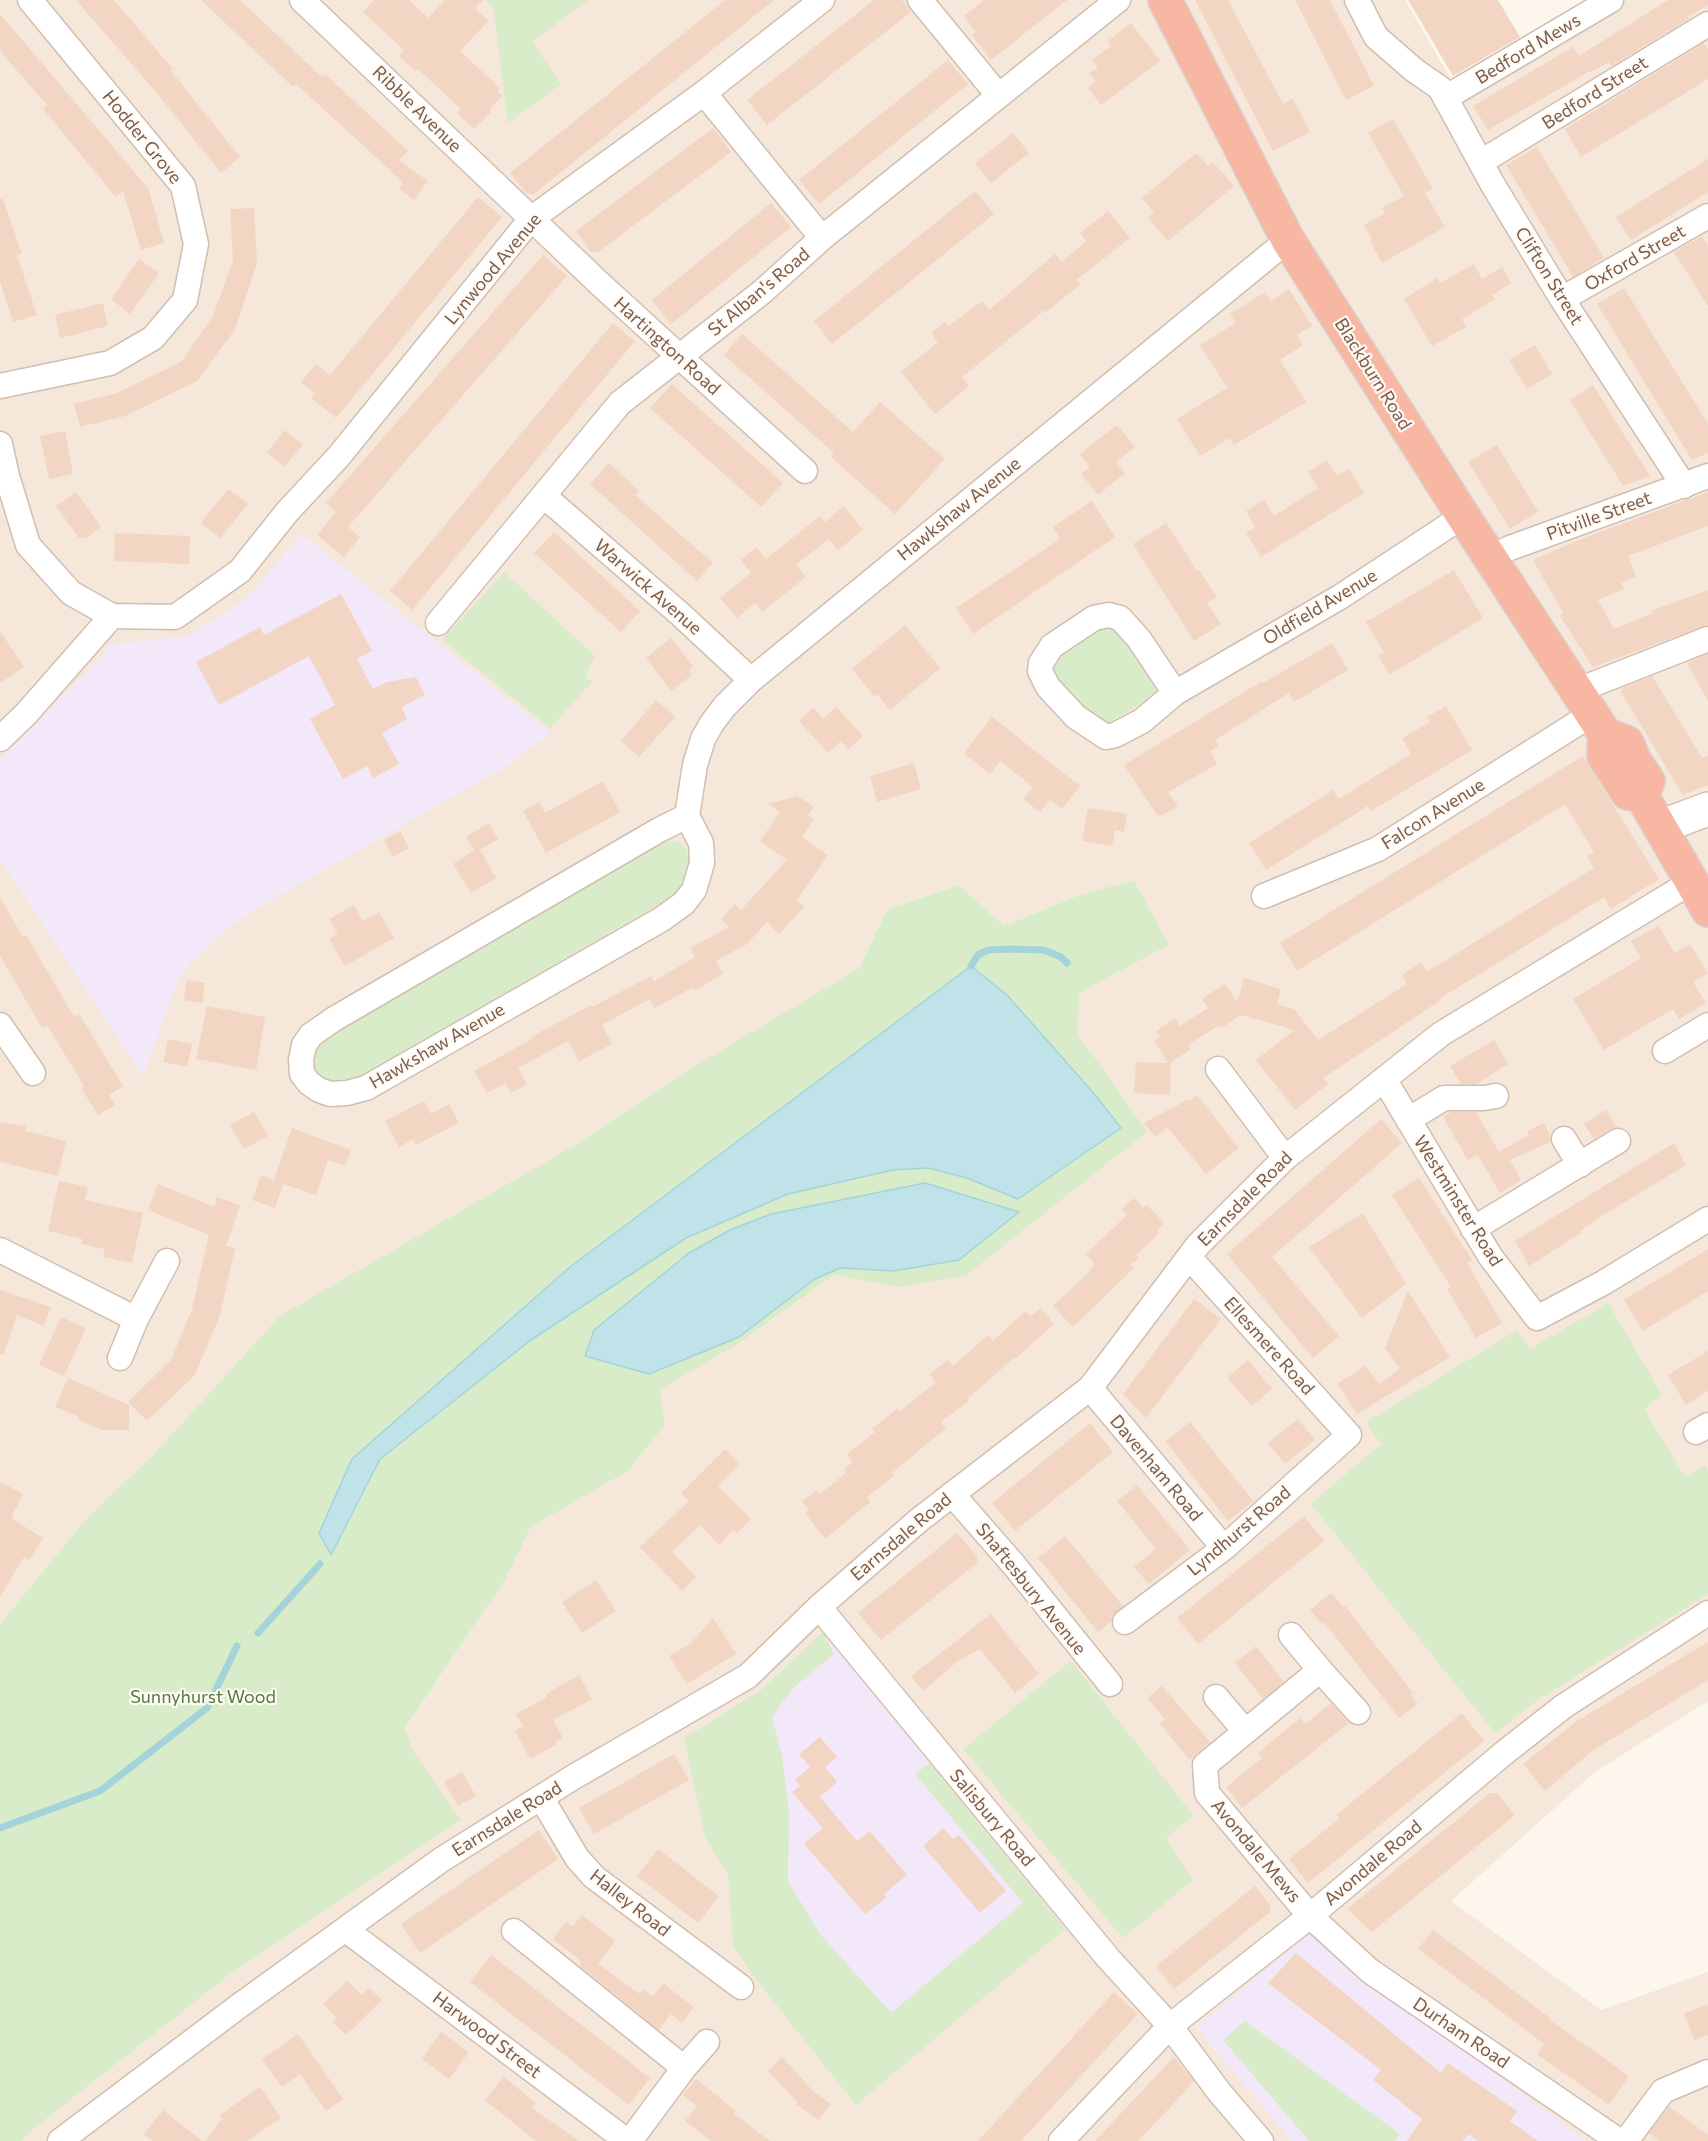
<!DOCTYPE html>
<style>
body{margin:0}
canvas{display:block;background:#fdf6ec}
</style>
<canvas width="1708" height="2141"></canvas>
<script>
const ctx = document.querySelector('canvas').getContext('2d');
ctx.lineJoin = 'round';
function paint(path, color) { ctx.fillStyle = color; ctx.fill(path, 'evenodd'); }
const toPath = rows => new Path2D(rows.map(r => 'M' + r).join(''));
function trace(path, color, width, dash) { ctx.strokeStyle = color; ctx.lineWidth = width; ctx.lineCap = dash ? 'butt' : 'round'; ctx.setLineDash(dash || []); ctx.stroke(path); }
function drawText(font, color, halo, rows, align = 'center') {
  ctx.font = font + ' Commissioner,sans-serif'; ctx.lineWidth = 4.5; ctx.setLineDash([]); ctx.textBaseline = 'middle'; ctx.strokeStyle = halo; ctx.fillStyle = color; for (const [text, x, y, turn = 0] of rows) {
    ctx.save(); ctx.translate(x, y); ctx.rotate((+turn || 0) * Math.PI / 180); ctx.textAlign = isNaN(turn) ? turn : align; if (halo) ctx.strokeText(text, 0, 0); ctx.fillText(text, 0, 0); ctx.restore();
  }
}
const residential = toPath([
 [0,0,1405,0,1452,81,1591,0,1708,0,1708,1701,1595,1772,1451,1901,1601,2010,1708,1972,1708,2141,21,2141,36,2127,229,1975,460,1821,412,1749,405,1730,506,1578,531,1527,628,1471,665,1425,660,1390,736,1345,836,1275,899,1287,1146,1132,1078,1034,1079,993,1169,945,1134,880,1079,895,1004,926,959,885,887,910,859,968,698,1064,570,1148,156,1452,85,1520,0,1624]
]);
const education = toPath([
 [302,534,551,733,507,766,253,911,227,929,191,962,178,981,143,1077,0,859,0,759,102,656,110,644,148,641,178,636,181,640,246,599],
 [823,1632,1065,1929,856,2105,751,1973,733,1945,728,1875,705,1837,684,1738,760,1691],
 [1309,1935,1586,2141,1291,2141,1196,2027]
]);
const green = toPath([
 [486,0,588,0,532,42,561,84,508,123,493,6],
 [504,572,595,656,585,676,592,682,550,728,442,640],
 [1108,624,1121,634,1158,693,1101,727,1051,676,1049,662,1060,650],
 [677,841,685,849,690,862,690,875,678,893,345,1085,335,1089,314,1074,312,1059,318,1048,329,1037,664,842],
 [1134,880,1169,945,1079,993,1078,1034,1147,1132,965,1276,899,1287,835,1275,736,1345,660,1390,665,1425,628,1471,531,1527,506,1578,405,1729,412,1749,461,1820,229,1975,36,2127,21,2141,0,2141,0,1624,85,1520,156,1452,280,1316,570,1148,698,1064,859,968,887,910,959,885,1004,926,1079,895],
 [1608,1303,1662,1395,1644,1409,1685,1477,1705,1466,1708,1471,1708,1594,1541,1698,1495,1733,1311,1504,1381,1444,1366,1422,1516,1331,1530,1349],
 [823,1632,834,1654,793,1688,772,1717,782,1755,789,1810,788,1881,820,1934,891,2013,1023,1903,915,1774,930,1763,1065,1929,856,2105,751,1973,733,1945,728,1875,705,1837,684,1738,760,1691],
 [1071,1661,1193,1815,1166,1838,1193,1880,1123,1938,963,1749],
 [1245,2021,1400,2134,1395,2141,1309,2141,1223,2040]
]);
const water = toPath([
 [971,966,1007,995,1097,1097,1121,1128,1018,1199,967,1178,928,1168,893,1170,788,1194,686,1238,531,1340,380,1459,331,1555,319,1533,352,1459,570,1267,971,966],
 [925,1183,1019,1212,959,1260,894,1271,840,1268,815,1279,739,1337,649,1374,585,1356,594,1330,689,1253,730,1230,771,1214,925,1183]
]);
const stream = toPath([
 [971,966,978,955,988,950,1010,949,1044,950,1061,957,1067,963],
 [258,1633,320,1564],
 [0,1828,100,1791,207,1708,237,1646]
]);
const building = toPath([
 [76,0,114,0,173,69,171,71,240,157,221,173,156,92],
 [201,0,240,0,322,77,325,74,394,138,408,151,399,160,428,181,414,200,399,189,403,183,378,159,296,84,293,87],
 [374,0,409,0,428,18,445,0,483,0,475,8,488,21,460,51,500,88,497,91,502,96,489,110,491,112,474,129,457,113,461,109,418,69,416,72,399,56,404,50,363,12],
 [725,0,774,0,534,194,527,194,510,173],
 [874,0,902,0,911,12,767,125,747,100],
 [984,0,1067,0,991,60,972,35,976,32,964,16],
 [1195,0,1228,0,1283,104,1293,99,1310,132,1273,151],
 [1295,0,1330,0,1374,86,1346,100],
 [1408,0,1498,0,1520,37,1453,76],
 [1668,0,1708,0,1708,5,1688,17,1689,19,1611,66,1609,62,1591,72,1590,71,1488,130,1473,106,1573,47,1579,56],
 [0,14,148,188,164,243,141,250,123,191,116,197,43,109,47,105,0,51],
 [1131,23,1160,61,1101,105,1088,88,1096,82,1089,73,1098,67,1092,60,1111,46,1108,41],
 [1704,43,1708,49,1708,79,1581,157,1565,129],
 [948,60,968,84,819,204,799,180],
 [1393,119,1433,189,1425,193,1445,227,1382,263,1370,241,1372,239,1364,225,1385,213,1382,208,1404,196,1368,133],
 [713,128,731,152,598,252,591,252,576,231],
 [1013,133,1029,153,991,183,975,163],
 [1537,147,1604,258,1573,277,1506,165],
 [1196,153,1208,166,1213,162,1234,186,1168,241,1148,218,1154,212,1142,198],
 [1708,159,1708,192,1631,240,1616,217],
 [975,191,994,214,832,344,814,321],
 [478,197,502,217,336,418,311,398,315,393,301,382,316,364,330,375],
 [0,199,3,199,22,254,17,255,37,315,13,322,0,281],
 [771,203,791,227,671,324,652,300],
 [254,208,257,263,235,329,197,381,125,416,80,427,74,404,117,393,181,362,213,316,233,260,230,209],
 [1108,211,1130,238,1076,280,1080,285,1046,312,1045,310,962,377,969,386,935,414,901,372,938,342,931,333,945,322,949,326,982,301,989,310,1055,254,1062,262,1086,241,1080,233],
 [1702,236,1708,246,1708,306,1674,252],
 [543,255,567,276,348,527,360,537,344,557,317,535,336,512,326,503],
 [139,259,159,273,130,314,111,299],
 [1474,264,1482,279,1502,267,1511,283,1492,295,1495,299,1462,319,1466,327,1432,346,1404,299,1437,278,1440,283],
 [1624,288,1708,424,1708,453,1692,460,1597,304],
 [1289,289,1312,326,1297,335,1303,345,1280,360,1306,402,1234,445,1230,438,1200,456,1177,419,1227,388,1200,345,1236,323,1230,314,1265,292,1271,301],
 [103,303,108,326,60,338,55,315],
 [613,323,635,341,412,610,390,591],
 [742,334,853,432,880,402,945,459,895,514,831,457,834,453,724,355],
 [1535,345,1552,374,1527,389,1509,360],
 [672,384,783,483,761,507,650,408],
 [1593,385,1621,430,1650,476,1623,486,1570,400],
 [1117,425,1135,447,1116,462,1125,473,1098,495,1081,474,1090,467,1080,454],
 [285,430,303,445,284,467,267,452],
 [65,431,73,474,49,479,40,436],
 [1497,445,1538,512,1510,529,1468,462],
 [1327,460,1337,476,1349,469,1364,493,1261,557,1246,533,1255,527,1246,511,1264,500,1274,516,1318,488,1308,472],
 [609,463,639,491,635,495,713,563,697,581,590,484],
 [228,489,248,504,220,538,201,523],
 [76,492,101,527,86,538,79,538,56,506],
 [1708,492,1708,526,1628,556,1636,577,1621,583,1624,589,1598,600,1614,629,1652,613,1651,611,1708,590,1708,625,1593,667,1560,616,1563,613,1533,560,1576,541],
 [1092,501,1115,537,973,634,956,608,1060,539,1053,527],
 [844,506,863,530,838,550,829,539,796,565,806,577,762,612,755,603,737,618,720,598,751,573,741,560,756,547,766,559,820,516,825,522],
 [1166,523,1197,571,1199,570,1217,597,1207,603,1221,624,1194,641,1133,544],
 [554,532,640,611,621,632,534,553],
 [115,533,190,536,189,564,114,561],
 [1454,570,1483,618,1389,675,1378,655,1384,652,1366,622],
 [341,594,372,651,357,659,373,689,387,682,416,677,425,695,402,707,407,719,382,733,399,764,373,778,367,766,343,779,310,719,335,705,309,656,219,705,196,662,260,627,264,635],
 [905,625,940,668,890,710,877,694,875,697,852,669],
 [0,631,24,667,0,683],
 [671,638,693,667,689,670,692,675,671,691,646,658],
 [1332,643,1348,670,1294,702,1289,693,1215,740,1219,746,1210,751,1217,764,1168,792,1178,806,1163,815,1157,815,1124,765,1262,681,1263,683],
 [1708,654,1708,701,1687,663],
 [1652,676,1702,758,1708,755,1708,785,1683,795,1621,692,1622,688],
 [656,700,675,717,639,757,621,741],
 [1446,706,1472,750,1371,811,1368,806,1266,870,1249,843,1333,790,1339,799,1411,754,1402,738,1430,722,1427,717],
 [813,707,823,719,836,707,863,736,848,749,841,741,828,753,799,721],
 [992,717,1080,786,1062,809,1050,800,1040,812,1023,799,1033,787,1000,761,990,774,964,753],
 [1583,756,1659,879,1611,909,1604,897,1441,998,1441,1000,1323,1078,1328,1084,1295,1110,1256,1060,1295,1030,1241,1015,1221,1028,1219,1025,1188,1045,1191,1049,1170,1063,1171,1063,1170,1095,1134,1093,1136,1062,1168,1063,1154,1041,1160,1037,1156,1031,1175,1018,1180,1026,1208,1008,1202,999,1225,984,1237,1002,1244,978,1281,989,1277,1004,1294,1009,1318,1040,1407,984,1402,975,1421,962,1427,972,1594,868,1587,856,1594,852,1565,804,1297,971,1280,943],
 [914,763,921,789,877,802,870,776],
 [603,781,620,812,546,853,523,811,539,802,545,813],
 [797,796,814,807,808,815,814,819,802,837,828,855,797,900,804,907,779,934,767,922,747,944,716,961,723,974,694,991,692,988,654,1008,650,999,602,1025,612,1044,579,1061,568,1041,518,1068,527,1084,511,1093,505,1083,487,1093,474,1071,532,1039,531,1037,591,1005,592,1007,651,976,654,981,695,957,690,948,729,927,721,919,735,904,741,910,787,860,760,841,780,812,768,804],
 [1088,808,1127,814,1124,832,1115,830,1112,846,1082,841],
 [489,823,498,839,480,850,496,878,471,893,453,864,474,850,466,837],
 [400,831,409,848,393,857,384,840],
 [0,898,23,937,26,935,74,1017,79,1014,123,1086,109,1095,115,1105,98,1115,81,1088,84,1086,47,1025,42,1028,0,956],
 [354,905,363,921,379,912,394,938,345,966,329,939,338,934,329,919],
 [1658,926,1675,953,1690,944,1708,973,1693,982,1706,1003,1679,1019,1673,1009,1604,1050,1573,999,1641,958,1631,941],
 [187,980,205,983,202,1003,184,1000],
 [207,1006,265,1017,256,1070,196,1059],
 [168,1039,192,1044,187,1067,163,1062],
 [1494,1040,1508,1064,1476,1084,1461,1084,1450,1066],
 [1197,1095,1239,1148,1206,1174,1167,1127,1155,1137,1144,1123,1189,1099,1190,1101],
 [424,1101,431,1114,449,1104,459,1123,416,1145,413,1139,399,1147,385,1121],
 [1606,1110,1616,1126,1594,1139,1584,1124],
 [254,1112,268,1136,244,1149,230,1125],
 [1451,1112,1476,1112,1499,1152,1529,1135,1527,1131,1544,1123,1550,1136,1550,1142,1510,1160,1521,1180,1500,1193,1478,1155,1468,1160,1443,1117],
 [1381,1119,1402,1143,1272,1257,1339,1336,1313,1358,1227,1254],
 [0,1122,26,1126,25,1131,66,1141,58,1176,0,1162],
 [292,1128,351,1150,345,1166,328,1160,316,1195,283,1184,275,1208,252,1200,261,1175,274,1180],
 [1674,1143,1686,1165,1600,1217,1580,1231,1581,1233,1529,1266,1515,1241],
 [1419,1178,1472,1260,1467,1263,1502,1323,1476,1338,1447,1289,1451,1287,1392,1195],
 [59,1181,88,1187,85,1200,143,1213,132,1263,103,1257,105,1249,81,1244,82,1239,48,1231],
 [158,1184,214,1207,217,1197,240,1205,226,1246,235,1248,220,1315,195,1375,147,1421,128,1402,171,1360,192,1309,209,1235,148,1210],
 [1134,1198,1143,1208,1147,1205,1164,1223,1157,1230,1159,1233,1136,1255,1139,1258,1131,1264,1134,1268,1073,1327,1053,1306,1091,1270,1090,1269,1095,1264,1086,1254,1127,1215,1122,1209],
 [1363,1213,1406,1284,1362,1318,1309,1247],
 [1708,1249,1708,1291,1643,1331,1624,1300],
 [0,1290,51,1307,44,1326,17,1315,3,1355,0,1355],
 [1408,1291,1450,1357,1357,1414,1337,1384,1365,1366,1380,1384,1400,1368,1385,1348],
 [1194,1299,1221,1319,1146,1418,1123,1394],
 [1041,1308,1054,1324,1015,1359,1014,1358,968,1398,970,1400,941,1422,946,1428,892,1473,894,1476,867,1497,870,1502,825,1539,805,1513,809,1510,802,1501,817,1490,820,1494,846,1473,844,1469,853,1462,847,1454,875,1432,872,1429,897,1409,899,1412,936,1382,929,1374,948,1360,953,1366,988,1335,993,1341,1025,1311,1031,1316],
 [61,1317,86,1328,64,1376,39,1365],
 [1708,1351,1708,1391,1686,1405,1668,1375],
 [1248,1360,1272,1389,1252,1406,1227,1378],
 [68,1378,129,1405,129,1430,101,1430,77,1419,79,1417,55,1407],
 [1298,1419,1315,1440,1285,1464,1268,1443],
 [1190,1422,1253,1501,1228,1521,1165,1441],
 [1090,1423,1113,1452,1015,1531,992,1503],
 [725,1449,740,1464,718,1486,751,1519,737,1533,733,1530,719,1545,700,1525,672,1552,696,1577,682,1591,640,1547,689,1501,681,1493],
 [0,1482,23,1494,11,1518,43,1538,29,1560,24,1557,0,1597],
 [1137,1485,1190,1550,1149,1584,1134,1567,1156,1549,1117,1501],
 [1304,1516,1324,1541,1198,1644,1177,1618],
 [957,1533,977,1556,977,1563,881,1640,858,1613],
 [1065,1536,1123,1606,1112,1616,1111,1621,1098,1632,1038,1558],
 [596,1580,616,1611,582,1633,562,1602],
 [1331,1593,1343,1607,1345,1606,1413,1693,1411,1695,1418,1704,1399,1718,1324,1622,1322,1624,1310,1610],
 [991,1614,1039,1674,1015,1693,980,1649,958,1661,923,1691,911,1676],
 [713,1618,736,1654,687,1684,669,1656,691,1643],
 [1708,1642,1708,1680,1592,1751,1545,1791,1523,1764,1577,1721],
 [1256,1646,1284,1682,1263,1699,1235,1663],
 [579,1675,592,1699,553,1720,563,1738,555,1742,556,1745,530,1759,515,1731,523,1726,516,1714,547,1697,546,1694],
 [1162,1686,1210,1742,1189,1760,1160,1723,1165,1719,1147,1698],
 [1331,1703,1349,1723,1242,1808,1226,1787,1262,1758,1258,1753,1300,1718,1305,1724],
 [1462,1713,1484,1741,1308,1883,1289,1859,1339,1819,1336,1815],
 [820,1737,837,1757,825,1767,837,1782,820,1797,857,1841,870,1831,907,1875,884,1894,887,1897,865,1914,804,1844,823,1828,792,1792,800,1786,795,1780,810,1767,799,1754],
 [674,1754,689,1780,594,1834,579,1808],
 [462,1772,476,1796,458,1806,444,1782],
 [1490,1793,1497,1793,1515,1815,1372,1932,1347,1909],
 [943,1828,953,1839,959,1835,1006,1891,980,1913,923,1846],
 [539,1830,558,1859,420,1953,401,1924],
 [658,1849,719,1896,698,1923,637,1876],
 [1255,1886,1270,1905,1270,1912,1174,1989,1156,1966],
 [582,1915,615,1941,598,1964,640,1994,644,1989,653,1997,663,1983,694,2007,682,2023,671,2014,659,2030,579,1965,581,1961,553,1939,566,1922,572,1927],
 [1433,1930,1551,2019,1550,2020,1629,2076,1609,2105,1537,2054,1544,2044,1418,1949],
 [1296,1953,1441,2073,1448,2063,1517,2111,1510,2121,1538,2141,1478,2141,1469,2134,1463,2141,1407,2141,1422,2119,1373,2080,1381,2070,1268,1983],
 [491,1955,650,2078,629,2105,470,1982],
 [347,1981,362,1995,369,1988,382,2000,346,2035,333,2022,337,2018,323,2004],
 [1114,1992,1138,2014,1021,2141,978,2141],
 [1708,2005,1708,2035,1694,2040,1684,2013],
 [441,2032,469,2052,449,2079,422,2059],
 [298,2034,343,2099,326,2111,300,2074,282,2087,262,2059],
 [782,2057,813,2091,831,2104,819,2120,796,2104,798,2102,768,2071],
 [1174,2057,1194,2081,1175,2102,1138,2141,1095,2141],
 [504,2077,536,2103,532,2108,579,2141,536,2141,485,2100],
 [696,2079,736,2111,734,2114,770,2141,711,2141,685,2121,697,2106,683,2095],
 [260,2087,281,2118,247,2141,205,2141,222,2119,220,2115],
 [1669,2106,1708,2135,1708,2141,1660,2141,1649,2133],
 [163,2110,202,2141,153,2141,144,2134]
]);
const street = toPath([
 [302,0,600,284,805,471],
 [920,0,998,95],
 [1357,0,1376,37,1414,70,1440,88,1493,185,1562,299,1684,486],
 [704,93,822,238],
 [1445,98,1611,0],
 [1481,162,1708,24],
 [1562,299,1708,216],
 [0,386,110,363,153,338,185,300,196,244,183,186,30,0],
 [0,444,7,476,28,545,71,593,112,616,175,617,240,571,287,512,339,456,531,219,704,93,822,0],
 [544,496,680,614,751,680],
 [1490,558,1510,548,1708,476],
 [438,623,620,403,762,292,822,238,1118,0],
 [1576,691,1708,639],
 [1175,693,1139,639,1120,618,1109,615,1094,618,1052,646,1041,663,1040,671,1048,687,1076,717,1106,737,1115,735,1142,721,1175,693,1340,597,1463,516],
 [0,739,26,714,112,616],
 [687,816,659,830,334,1019,311,1035,304,1045,301,1060,302,1074,309,1083,319,1090,330,1094,347,1093,366,1088,662,919,684,903,694,890,702,863,701,843,687,816,695,765,703,739,712,723,725,706,751,680,1288,240],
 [1264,896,1378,849,1592,714],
 [0,1025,33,1073],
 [1665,1051,1708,1025],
 [1218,1069,1285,1158],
 [1384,1079,1490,1256,1537,1318,1603,1283,1708,1219],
 [1408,1120,1444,1098,1484,1098,1496,1096],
 [1564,1139,1580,1165],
 [1473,1229,1618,1141],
 [0,1250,136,1319],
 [120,1358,136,1319,167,1261],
 [1090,1388,1224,1548],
 [1696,1432,1708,1425],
 [952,1494,1014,1565,1110,1684],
 [819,1607,1108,1958,1170,2026,1220,2093,1261,2141],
 [1125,1622,1224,1548,1349,1435,1189,1257],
 [1291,1635,1320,1670,1205,1765,1207,1793,1310,1916,1370,1971,1619,2141],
 [1320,1670,1358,1712],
 [1216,1697,1245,1731],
 [542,1799,577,1858,594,1877,741,1987],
 [346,1930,627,2141],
 [514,1931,684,2068],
 [60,2141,239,2006,441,1860,572,1778,748,1676,819,1607,919,1520,1090,1388,1198,1245,1285,1158,1441,1034,1693,881],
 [630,2141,684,2068,707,2042],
 [1061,2141,1170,2026,1310,1916,1504,1753,1564,1706,1708,1613],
 [1626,2141,1663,2091,1708,2072]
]);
const secondary = toPath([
 [1660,827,1708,809]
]);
const highway = toPath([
 [1165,0,1288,240,1463,516,1605,734,1604,756,1628,793,1642,796,1708,910],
 [1605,734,1627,743,1634,760,1648,781,1642,796]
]);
const streetNames = [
 ["Bedford Mews",1528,49,-31],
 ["Bedford Street",1595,93,-32],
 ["Ribble Avenue",417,109,44],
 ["Hodder Grove",142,137,51],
 ["Oxford Street",1635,258,-30],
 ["Lynwood Avenue",493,269,-50],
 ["Clifton Street",1549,276,58],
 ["St Alban's Road",759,292,-40],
 ["Hartington Road",667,346,42],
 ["Blackburn Road",1373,374,58],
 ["Hawkshaw Avenue",959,509,-39],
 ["Pitville Street",1599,516,-20],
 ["Warwick Avenue",648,587,41],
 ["Oldfield Avenue",1320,607,-31],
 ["Falcon Avenue",1433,814,-32],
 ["Hawkshaw Avenue",437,1046,-30],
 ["Earnsdale Road",1245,1199,-45],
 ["Westminster Road",1458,1201,58],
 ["Ellesmere Road",1269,1346,48],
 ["Davenham Road",1156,1468,50],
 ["Lyndhurst Road",1239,1531,-40],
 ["Earnsdale Road",901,1537,-40],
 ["Shaftesbury Avenue",1031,1589,51],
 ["Salisbury Road",992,1818,50],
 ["Earnsdale Road",507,1819,-32],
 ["Avondale Mews",1256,1851,50],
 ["Avondale Road",1373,1863,-40],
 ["Halley Road",630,1903,38],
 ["Durham Road",1461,2033,34],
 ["Harwood Street",487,2035,37]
];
const parkNames = [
 ["Sunnyhurst Wood",203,1697]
];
paint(residential, '#f5e8da');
paint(education, '#f3e8fa');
paint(green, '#d8ecc9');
paint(water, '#bfe3e8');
trace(water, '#a5d3da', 1.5);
trace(stream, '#a5d3da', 7);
paint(building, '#f3d5c3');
trace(street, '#d1beb0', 27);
trace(secondary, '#d6c0b0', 36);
trace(highway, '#dad1cd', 36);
trace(street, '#fff', 24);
trace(secondary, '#fff', 33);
trace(highway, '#f7b7a3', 33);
drawText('18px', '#7a5c4d', '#fffaf3', streetNames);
drawText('18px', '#537a41', '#fffaf3', parkNames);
</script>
